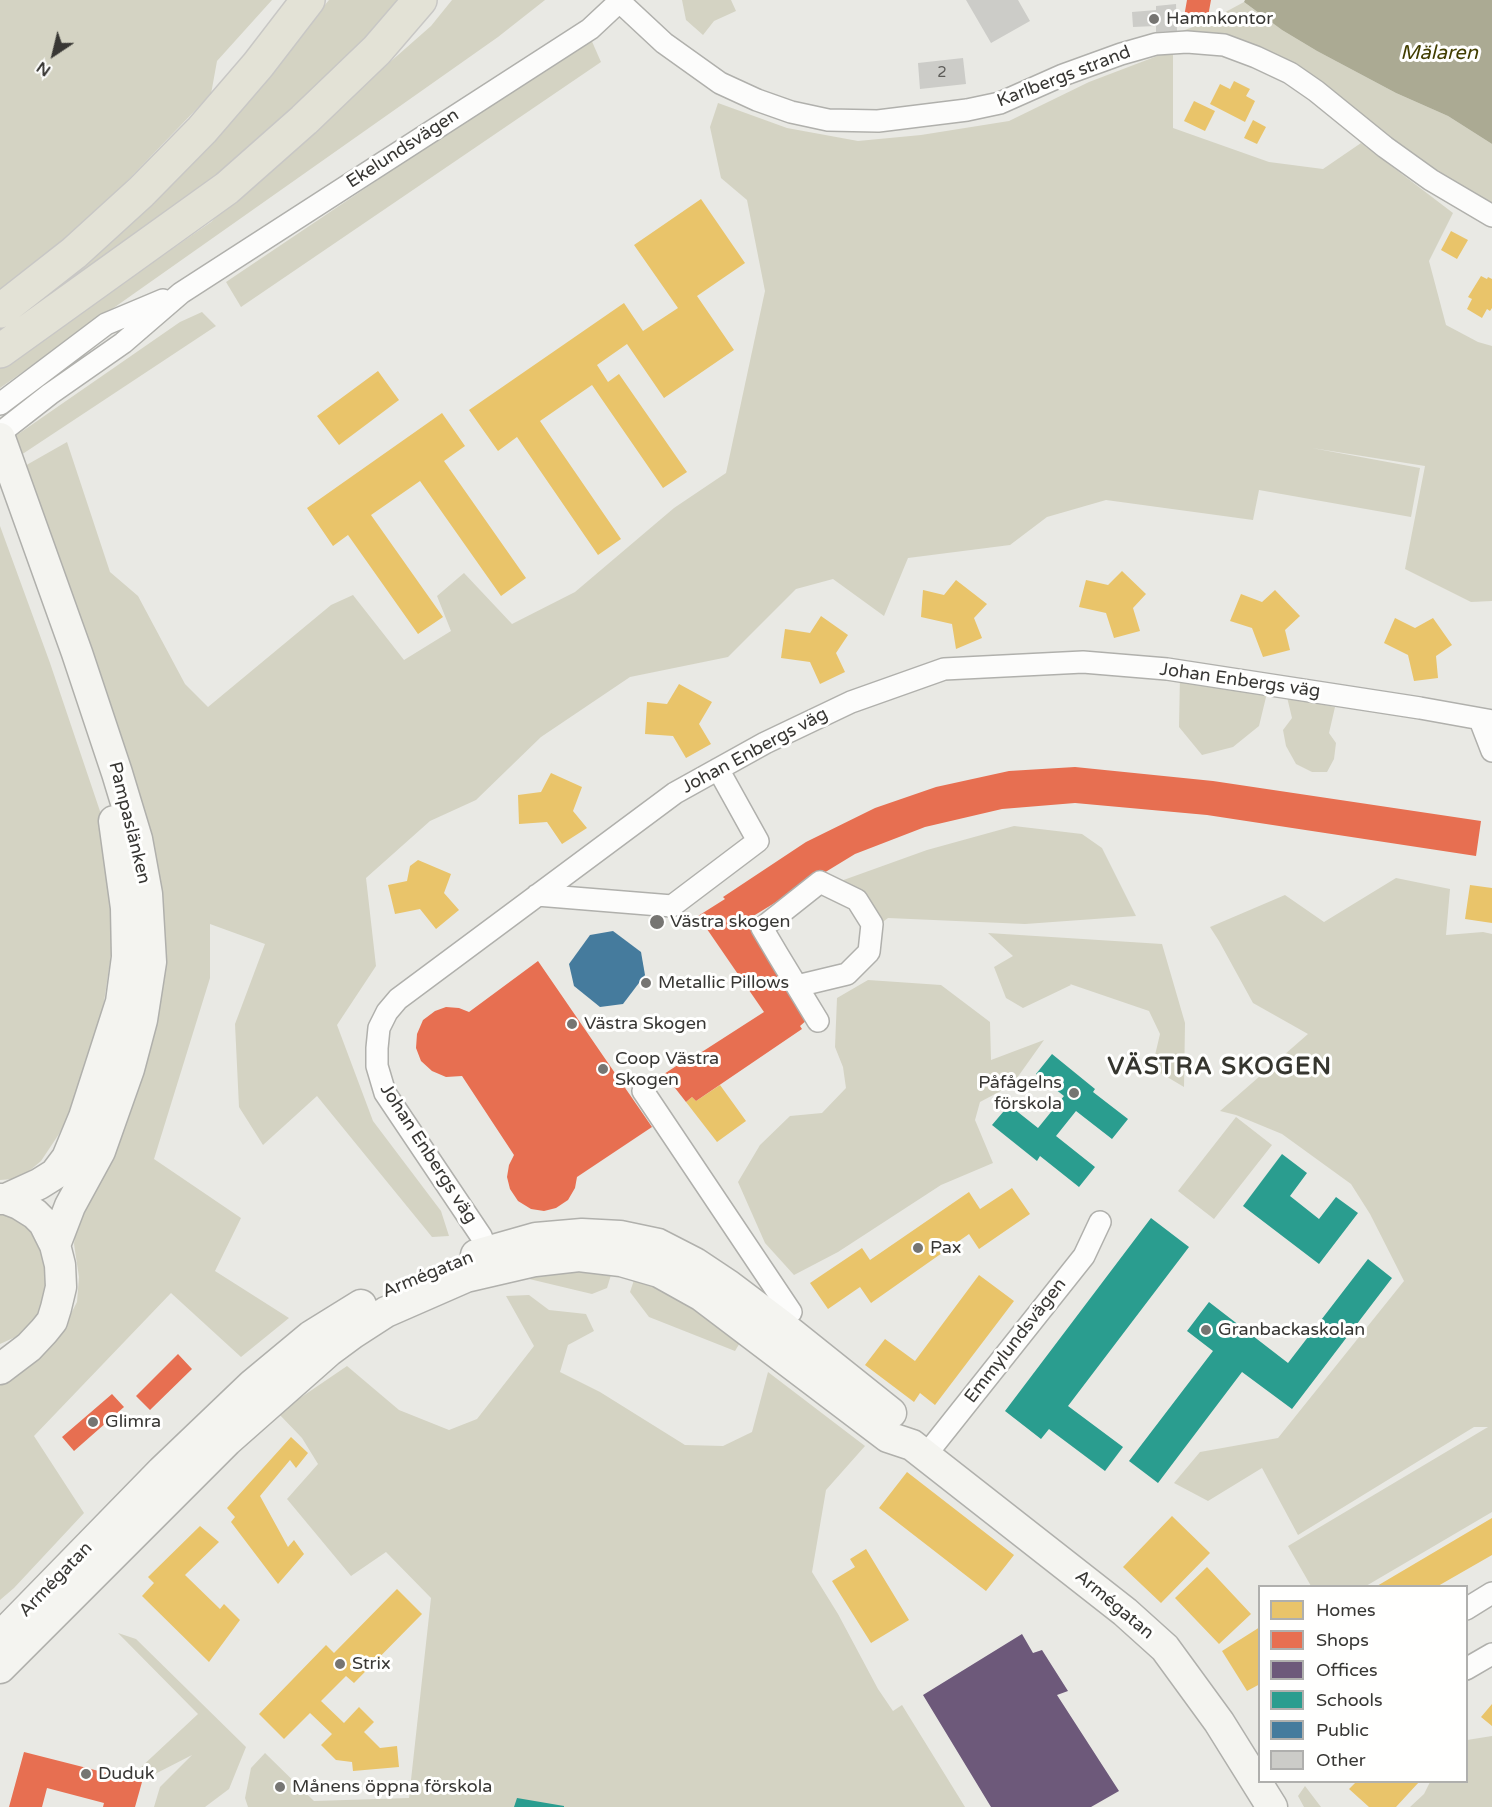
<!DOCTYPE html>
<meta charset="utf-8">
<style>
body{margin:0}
#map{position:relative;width:1492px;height:1807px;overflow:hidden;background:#e9e9e4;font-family:"Varela Round",sans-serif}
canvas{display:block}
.legend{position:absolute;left:1258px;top:1585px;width:210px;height:198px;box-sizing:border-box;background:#fffffe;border:2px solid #afafad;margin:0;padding:8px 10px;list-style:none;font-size:18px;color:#383734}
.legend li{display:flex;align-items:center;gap:12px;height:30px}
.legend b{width:30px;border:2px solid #afafad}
.north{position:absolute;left:24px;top:24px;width:60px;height:60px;-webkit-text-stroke:4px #fffffe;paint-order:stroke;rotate:215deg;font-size:16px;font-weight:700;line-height:24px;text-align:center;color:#383734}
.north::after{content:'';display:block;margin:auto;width:21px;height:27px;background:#383734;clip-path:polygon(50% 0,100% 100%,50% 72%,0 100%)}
</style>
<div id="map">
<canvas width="1492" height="1807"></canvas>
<ul class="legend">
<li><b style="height:16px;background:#e9c46a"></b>Homes</li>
<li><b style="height:16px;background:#e76f51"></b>Shops</li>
<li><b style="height:16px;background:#6d597a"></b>Offices</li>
<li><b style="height:16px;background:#2a9d8f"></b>Schools</li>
<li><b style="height:16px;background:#457b9d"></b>Public</li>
<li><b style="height:16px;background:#ccccc8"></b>Other</li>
</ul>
<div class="north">N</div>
</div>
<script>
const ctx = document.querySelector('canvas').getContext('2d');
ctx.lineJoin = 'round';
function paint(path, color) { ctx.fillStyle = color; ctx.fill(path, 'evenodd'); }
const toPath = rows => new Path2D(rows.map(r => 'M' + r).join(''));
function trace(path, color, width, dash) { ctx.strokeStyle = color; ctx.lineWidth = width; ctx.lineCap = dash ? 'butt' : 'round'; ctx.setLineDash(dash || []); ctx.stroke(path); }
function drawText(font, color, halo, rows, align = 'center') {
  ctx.font = font + ' "Varela Round",sans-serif'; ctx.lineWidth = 6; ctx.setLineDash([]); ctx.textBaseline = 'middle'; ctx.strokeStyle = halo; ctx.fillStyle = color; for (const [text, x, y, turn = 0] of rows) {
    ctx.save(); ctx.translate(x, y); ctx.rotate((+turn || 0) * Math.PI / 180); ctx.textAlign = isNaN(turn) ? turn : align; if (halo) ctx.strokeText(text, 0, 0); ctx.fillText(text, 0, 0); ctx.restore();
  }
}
const green = toPath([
 [0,0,272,0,217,61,211,94,98,211,0,297],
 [329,0,404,0,253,151,3,333,0,328,128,224,219,133],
 [452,0,545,0,498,37,0,388,0,368,211,222,249,186,431,26],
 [682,0,731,0,736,11,714,21,703,35,686,20],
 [1244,2,1282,30,1317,51,1396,93,1448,116,1492,144,1492,209,1223,36,1182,31,1207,22],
 [590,37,601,62,241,307,226,282],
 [1173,50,1173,128,1269,162,1323,169,1361,143,1453,213,1429,261,1446,325,1478,342,1492,346,1492,601,1471,602,1405,569,1425,466,1312,448,1420,468,1411,517,1259,490,1253,520,1106,500,1047,517,1010,545,908,558,884,616,833,579,796,589,728,657,630,677,541,737,476,800,430,821,366,878,376,966,337,1025,373,1121,441,1211,449,1236,432,1237,317,1096,263,1145,239,1107,235,1024,265,944,210,924,210,978,154,1159,241,1218,215,1271,289,1318,241,1357,171,1293,34,1436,84,1513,14,1588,0,1600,0,1381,61,1333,77,1302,79,1277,74,1244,76,1227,82,1211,97,1188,132,1107,153,1040,163,971,164,921,156,871,23,467,67,442,110,572,138,596,185,684,208,707,331,605,353,595,404,660,451,631,437,596,464,573,512,624,575,592,674,508,726,473,765,291,747,200,721,178,710,127,718,103,787,128,858,141,921,135,1009,121,1089,82],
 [202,312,216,326,21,455,14,437,180,322],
 [0,526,50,663,105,826,113,888,112,948,104,1002,93,1048,77,1100,59,1134,41,1161,28,1172,13,1179,0,1180],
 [1180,675,1267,693,1259,726,1233,747,1202,755,1179,727],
 [1287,697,1335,707,1329,733,1336,743,1334,759,1327,772,1312,772,1296,764,1286,746,1283,730,1292,718],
 [1014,826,1082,834,1102,848,1136,916,1025,924,888,918,880,924,870,901,838,882,927,850],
 [1396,878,1450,889,1446,935,1483,932,1492,934,1492,1512,1366,1586,1311,1586,1288,1546,1488,1427,1474,1427,1298,1535,1262,1468,1208,1501,1174,1483,1200,1452,1278,1438,1404,1281,1370,1214,1351,1184,1282,1134,1236,1115,1220,1111,1308,1034,1253,1003,1219,941,1210,927,1285,895,1324,922],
 [988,933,1162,944,1185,1023,1184,1087,1152,1068,1160,1034,1149,1011,1070,984,1071,985,1023,1008,1006,998,994,967,1013,956],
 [868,980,941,985,990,1022,991,1060,1044,1040,1012,1085,980,1102,975,1120,993,1163,941,1185,838,1252,794,1275,765,1243,738,1182,760,1145,790,1116,822,1113,846,1088,843,1067,835,1047,837,998],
 [1236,1117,1272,1145,1214,1219,1178,1191],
 [0,1210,29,1220,47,1254,46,1297,37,1317,22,1334,0,1344],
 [585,1271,611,1275,607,1288,592,1294,525,1278,549,1274],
 [634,1280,670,1293,706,1315,741,1341,735,1351,649,1317,630,1292],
 [529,1295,549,1310,586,1314,594,1331,568,1345,560,1372,600,1392,685,1445,723,1446,752,1432,768,1372,865,1446,826,1490,812,1572,838,1614,878,1689,893,1711,902,1705,965,1807,248,1807,245,1798,251,1768,265,1753,314,1801,409,1798,431,1598,386,1552,351,1576,287,1499,318,1464,302,1438,278,1413,347,1366,399,1410,449,1430,477,1419,534,1346,506,1296],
 [118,1633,136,1639,246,1747,229,1789,205,1807,154,1807,160,1787,192,1755,155,1774,138,1770,198,1714],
 [1492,1736,1492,1807,1410,1807,1424,1794,1430,1782,1466,1782,1467,1740],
 [1305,1786,1321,1807,1304,1807,1298,1796]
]);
const water = toPath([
 [1245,0,1492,0,1492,144,1448,116,1396,93,1317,51,1282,30,1244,2]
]);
const homes = toPath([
 [1234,81,1250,89,1246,96,1255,101,1245,122,1210,104,1220,84,1230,89],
 [1194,101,1215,111,1205,131,1184,121],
 [1253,120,1266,127,1257,144,1244,138],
 [701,199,745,263,697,296,734,350,664,398,627,344,597,365,608,382,619,374,687,472,663,488,592,385,540,421,621,539,598,555,517,437,498,451,469,410,624,303,643,331,678,308,634,245],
 [1451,231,1468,240,1457,259,1441,250],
 [1481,276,1487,279,1488,277,1492,279,1492,308,1490,311,1487,309,1482,318,1467,309,1472,299,1468,297],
 [378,371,399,400,339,445,317,416],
 [442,413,465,446,444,461,526,578,501,596,420,481,371,515,443,617,418,634,348,535,333,546,307,508],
 [1122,571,1146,594,1133,608,1140,631,1114,638,1106,613,1079,607,1086,580,1108,585],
 [956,580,987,604,974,618,982,638,956,649,952,624,921,617,923,590,944,595],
 [1275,590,1300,616,1285,630,1290,650,1263,657,1252,628,1230,621,1241,594,1262,602],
 [821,616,848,635,836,653,845,672,820,684,810,662,781,658,785,629,810,633],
 [1395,618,1415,628,1433,618,1452,645,1436,656,1438,678,1414,681,1408,655,1384,643],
 [679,684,712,702,699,724,711,744,686,758,673,736,645,734,647,702,667,704],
 [551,773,582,787,573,811,587,828,562,844,547,822,519,824,518,795,541,792],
 [418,860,451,874,444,893,459,910,436,929,420,909,395,914,388,885,407,881,410,866],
 [1470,885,1492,888,1492,923,1465,919],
 [720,1085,746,1121,717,1142,686,1102,692,1097,696,1101],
 [1012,1188,1030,1214,979,1249,969,1234,871,1303,860,1287,828,1309,810,1283,862,1248,870,1260,969,1192,980,1209],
 [979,1275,1014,1301,935,1405,920,1393,914,1402,865,1365,885,1339,915,1361],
 [291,1437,308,1453,296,1468,290,1460,260,1496,288,1547,294,1540,304,1554,278,1584,231,1522,235,1517,227,1508],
 [907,1472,1014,1555,986,1591,879,1508],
 [1172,1516,1210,1553,1161,1603,1123,1567],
 [1492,1518,1492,1555,1438,1586,1377,1586],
 [200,1526,219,1542,185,1575,220,1609,224,1604,240,1620,209,1662,142,1596,154,1583,148,1577],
 [866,1549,909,1620,871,1643,832,1581,855,1567,850,1559],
 [1207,1567,1251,1614,1219,1644,1175,1598],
 [397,1589,422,1614,354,1683,346,1676,321,1701,344,1723,359,1707,374,1722,364,1732,380,1748,397,1746,399,1767,353,1771,352,1762,336,1760,321,1745,332,1734,310,1713,284,1739,259,1714,326,1645,334,1653],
 [1260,1627,1260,1684,1247,1691,1222,1651],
 [1492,1704,1492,1726,1481,1717],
 [1356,1782,1419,1782,1396,1807,1369,1807,1349,1789]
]);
const shops = toPath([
 [1187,0,1211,0,1207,22,1184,17],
 [1075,767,1213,781,1481,821,1476,856,1207,815,1075,803,1002,809,925,827,855,854,750,918,751,929,794,989,808,1019,800,1026,802,1029,696,1101,692,1097,686,1102,664,1074,693,1055,694,1057,764,1012,698,916,725,899,723,897,806,842,875,808,936,787,1009,771],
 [538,961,652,1127,577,1177,575,1188,568,1200,556,1208,544,1211,531,1209,518,1201,510,1189,507,1177,509,1165,514,1155,462,1076,446,1077,432,1071,421,1061,416,1048,417,1034,423,1020,435,1011,446,1007,459,1008,469,1012],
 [178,1354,192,1369,150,1410,136,1396],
 [112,1394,124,1407,74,1451,62,1437],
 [24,1752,142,1782,135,1807,103,1807,104,1803,47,1788,42,1807,9,1807]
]);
const offices = toPath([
 [1022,1634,1033,1653,1042,1650,1068,1691,1057,1695,1119,1791,1091,1807,991,1807,923,1695]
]);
const schools = toPath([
 [1052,1054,1095,1089,1093,1092,1128,1119,1112,1139,1076,1111,1056,1136,1095,1167,1079,1187,1040,1156,1037,1161,992,1125,1009,1105,1038,1128,1064,1096,1036,1074],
 [1282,1154,1307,1173,1290,1196,1319,1219,1336,1197,1358,1213,1319,1264,1243,1206],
 [1151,1218,1189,1247,1068,1406,1123,1447,1105,1471,1049,1429,1041,1439,1005,1411],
 [1368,1259,1392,1278,1292,1409,1242,1372,1158,1483,1129,1461,1213,1351,1187,1331,1209,1302,1288,1363],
 [517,1798,564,1806,564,1807,514,1807]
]);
const public = toPath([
 [613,931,641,952,645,975,623,1004,600,1007,574,986,569,964,590,935]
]);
const building = toPath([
 [966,0,1018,0,1030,21,991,43],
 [1176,4,1177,31,1156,32,1156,26,1133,27,1132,12,1156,10,1156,6],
 [963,58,966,84,920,89,918,63]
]);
const street = toPath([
 [620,2,664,43,720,83,757,100,791,112,828,120,878,121,967,110,1000,103,1063,75,1121,54,1156,44,1187,42,1224,45,1256,57,1290,73,1316,91,1385,147,1431,180,1492,216],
 [0,404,106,324,163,300],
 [0,433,50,394,123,343,181,293,590,29,621,0],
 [1480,720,1492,751],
 [537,895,672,906,758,841,718,769],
 [797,986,847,974,869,952,872,924,857,900,820,882,762,928,778,955,818,1021],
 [643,1091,791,1312],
 [492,1262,481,1236,385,1093,377,1066,377,1048,379,1028,387,1012,398,999,675,793,765,743,851,702,944,669,1083,662,1167,669,1420,708,1492,721],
 [925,1456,1084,1256,1100,1222],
 [1466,1609,1492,1593],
 [1466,1669,1492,1654]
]);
const secondary = toPath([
 [0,438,77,653,117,773,137,839,147,894,151,962,142,1020,129,1069,100,1151,70,1206,55,1245],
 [0,1199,6,1199,19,1204,35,1214,44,1223,55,1245,60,1265,61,1287,56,1308,52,1321,44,1331,29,1347,0,1369],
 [6,1199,39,1184,55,1174,67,1158,84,1117,121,1002,127,957,126,908,114,821],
 [476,1255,536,1238,582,1234,620,1236,658,1244,695,1263,728,1285,781,1325,891,1413],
 [0,1637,162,1471,252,1385,311,1336,361,1305],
 [0,1668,227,1441,329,1351,352,1334,386,1312,466,1277,535,1261,579,1256,621,1261,659,1272,702,1296,888,1437,912,1445,1125,1612,1165,1648,1219,1722,1272,1807]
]);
const highway = toPath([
 [0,311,74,253,141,192,202,130,258,65,308,0],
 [0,351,227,188,304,120,377,50,420,0]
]);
const markers = [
 [1154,19,6,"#767572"],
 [657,922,8,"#767572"],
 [646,983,6,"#767572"],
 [572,1024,6,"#767572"],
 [603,1069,6,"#767572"],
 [1074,1093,6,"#767572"],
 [918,1248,6,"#767572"],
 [1206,1330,6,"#767572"],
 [93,1422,6,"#767572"],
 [340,1664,6,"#767572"],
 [86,1774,6,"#767572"],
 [280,1787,6,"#767572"]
];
const numberNames = [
 ["2",942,73]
];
const poiNames = [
 ["Hamnkontor",1166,19],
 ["Västra skogen",670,922],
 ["Metallic Pillows",658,983],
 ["Västra Skogen",584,1024],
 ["Coop Västra",615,1059],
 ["Skogen",615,1080],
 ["Påfågelns",1062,1083,"right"],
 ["förskola",1062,1104,"right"],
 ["Pax",930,1248],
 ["Granbackaskolan",1218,1330],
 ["Glimra",105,1422],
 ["Strix",352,1664],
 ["Duduk",98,1774],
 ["Månens öppna förskola",292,1787]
];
const streetNames = [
 ["Karlbergs strand",1064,77,-21],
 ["Ekelundsvägen",403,149,-33],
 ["Johan Enbergs väg",1240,681,8],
 ["Johan Enbergs väg",755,751,-28],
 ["Pampaslänken",129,823,76],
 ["Johan Enbergs väg",428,1154,57],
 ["Armégatan",428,1275,-22],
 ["Emmylundsvägen",1016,1341,-52],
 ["Armégatan",56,1580,-46],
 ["Armégatan",1114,1605,40]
];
const waterNames = [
 ["Mälaren",1439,54]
];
const districtNames = [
 ["VÄSTRA SKOGEN",1220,1068]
];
paint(green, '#d4d3c3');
paint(water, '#abaa93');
paint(homes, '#e9c46a');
paint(shops, '#e76f51');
paint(offices, '#6d597a');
paint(schools, '#2a9d8f');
paint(public, '#457b9d');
paint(building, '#ccccc8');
trace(street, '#b0b0ac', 24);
trace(secondary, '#b0b0ac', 33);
trace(highway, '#c8c7c5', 36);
trace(street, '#fcfcfb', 21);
trace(secondary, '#f4f4f0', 30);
trace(highway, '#e3e2d6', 33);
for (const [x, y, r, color] of markers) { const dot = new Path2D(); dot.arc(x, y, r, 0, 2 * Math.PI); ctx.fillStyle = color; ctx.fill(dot); trace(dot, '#fffffe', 2); }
drawText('15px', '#5d5c59', null, numberNames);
drawText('18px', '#383734', '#fffffe', poiNames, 'left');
drawText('18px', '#383734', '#fffffe', streetNames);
drawText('italic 20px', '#423e01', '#fffffe', waterNames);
ctx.letterSpacing = '1.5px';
drawText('bold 24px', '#36362f', '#fffffe', districtNames);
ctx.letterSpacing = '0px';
</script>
